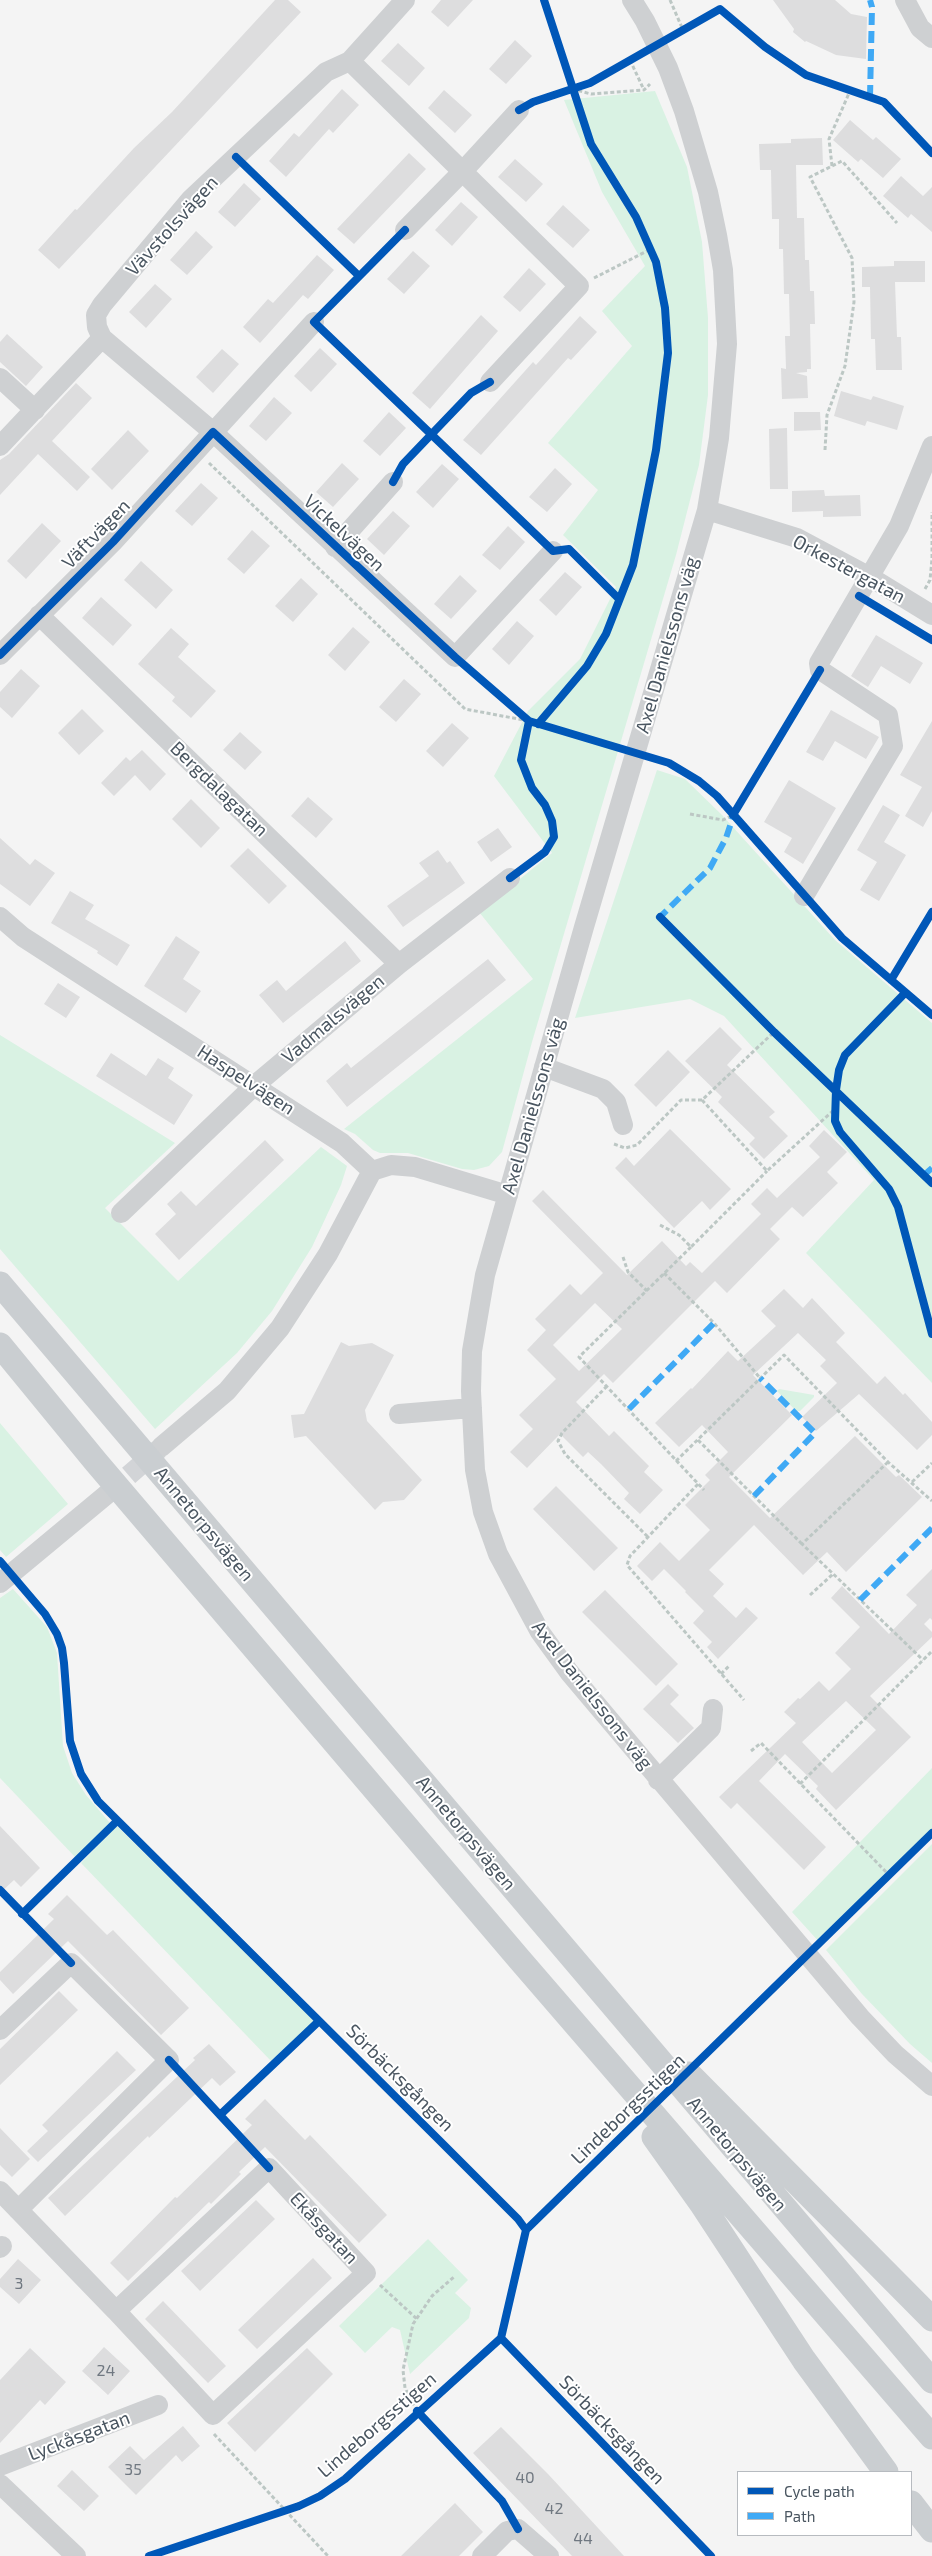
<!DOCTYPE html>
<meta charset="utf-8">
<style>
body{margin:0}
#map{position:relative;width:932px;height:2556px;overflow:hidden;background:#f4f4f4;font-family:"Exo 2",sans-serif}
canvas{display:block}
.legend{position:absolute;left:737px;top:2471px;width:175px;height:65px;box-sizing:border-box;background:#fff;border:1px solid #b7bbc0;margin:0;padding:6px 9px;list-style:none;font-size:15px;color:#4a5661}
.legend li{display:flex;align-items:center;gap:10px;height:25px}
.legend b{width:25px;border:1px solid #b7bbc0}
</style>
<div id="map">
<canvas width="932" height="2556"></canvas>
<ul class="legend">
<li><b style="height:6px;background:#0057b8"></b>Cycle path</li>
<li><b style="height:6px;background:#3fa9f5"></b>Path</li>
</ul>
</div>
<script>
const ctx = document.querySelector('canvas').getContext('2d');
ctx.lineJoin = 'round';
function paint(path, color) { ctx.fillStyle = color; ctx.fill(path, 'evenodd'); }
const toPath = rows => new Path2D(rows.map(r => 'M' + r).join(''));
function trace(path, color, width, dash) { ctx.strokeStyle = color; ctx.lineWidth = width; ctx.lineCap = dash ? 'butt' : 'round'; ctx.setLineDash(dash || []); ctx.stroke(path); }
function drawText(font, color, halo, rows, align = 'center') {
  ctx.font = font + ' "Exo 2",sans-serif'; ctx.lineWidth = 4; ctx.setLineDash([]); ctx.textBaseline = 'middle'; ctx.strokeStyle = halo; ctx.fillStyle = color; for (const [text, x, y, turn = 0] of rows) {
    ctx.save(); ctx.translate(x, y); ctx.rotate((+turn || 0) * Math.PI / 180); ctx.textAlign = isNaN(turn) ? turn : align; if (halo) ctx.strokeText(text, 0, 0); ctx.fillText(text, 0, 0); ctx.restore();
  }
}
const green = toPath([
 [655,91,687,167,702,242,708,318,708,395,699,465,676,555,532,1042,502,1152,489,1166,474,1170,462,1169,408,1153,380,1153,373,1150,355,1134,344,1129,533,979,479,912,552,853,494,776,528,711,580,659,616,587,563,535,598,490,548,443,632,346,602,311,645,266,602,192,564,100],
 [657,770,685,779,722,815,835,940,932,1023,932,1383,806,1253,874,1180,724,1016,690,999,575,1018],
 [0,1035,175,1143,105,1208,178,1281,321,1147,347,1166,341,1185,312,1247,272,1311,237,1353,155,1429,0,1249],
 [779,1389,814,1395,814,1397,800,1411,796,1411,777,1391],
 [0,1423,68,1504,6,1557,0,1550],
 [13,1589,47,1627,57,1653,63,1746,72,1773,86,1795,110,1823,76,1858,0,1778,0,1598],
 [932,1768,932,1832,820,1943,792,1912],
 [117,1826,314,2021,271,2061,81,1863],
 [932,1844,932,2063,910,2044,862,1994,826,1950],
 [428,2239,468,2280,455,2293,471,2308,469,2318,410,2374,400,2330,392,2327,365,2353,339,2326]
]);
const building = toPath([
 [275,0,288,0,301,12,59,269,38,250,75,209,77,210,134,148,172,112],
 [441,0,473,0,448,27,431,12],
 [773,0,835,0,851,14,867,17,866,59,836,55,806,41,805,42,793,32,794,29],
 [515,40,532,56,506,84,489,69],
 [398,43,425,68,409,86,381,61],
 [342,89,359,105,333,133,329,129,286,177,269,161,294,133,299,137],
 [444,90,472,115,455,133,428,108],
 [850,120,873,140,876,137,901,159,883,178,861,159,858,162,833,140],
 [822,138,823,165,796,165,797,218,804,218,805,260,809,260,810,291,814,291,815,324,810,324,811,369,807,369,807,372,796,373,807,376,808,398,782,399,781,368,786,369,785,336,790,336,789,294,784,294,783,249,779,249,779,219,772,219,771,170,760,170,759,144,791,143,791,139],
 [409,153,426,169,354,244,337,229],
 [515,159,543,184,526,202,498,177],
 [901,176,923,196,932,187,932,232,911,214,908,218,883,196],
 [244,183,261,199,235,227,218,212],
 [461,202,478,217,452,246,435,230],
 [563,205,590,230,573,248,546,224],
 [196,231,213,247,187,275,170,260],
 [413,251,430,266,404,294,387,279],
 [317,255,334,270,308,299,303,295,260,343,243,327,268,299,273,303],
 [894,261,925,261,925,282,895,282,897,337,901,337,902,370,876,370,875,339,871,339,870,287,862,287,862,267,894,266],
 [529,268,546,284,520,312,503,297],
 [155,284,172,299,146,328,129,312],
 [481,315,498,331,430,409,412,393],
 [580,316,597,332,571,360,568,358,481,455,463,440,533,362,536,365],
 [7,334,43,367,26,386,0,362,0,342],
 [320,348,337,364,311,392,294,376],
 [222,349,239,364,213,393,196,377],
 [76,383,92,398,52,441,90,477,77,491,38,454,0,495,0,460,9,454],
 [841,391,871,400,873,396,904,406,897,430,867,421,865,426,834,416],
 [274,397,292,413,266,441,249,426],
 [389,412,406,428,380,456,363,441],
 [794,412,820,412,821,430,794,431],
 [787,428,788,489,770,489,769,429],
 [128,430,149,451,112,490,91,469],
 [342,463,359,479,333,507,316,492],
 [442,464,459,479,433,508,416,492],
 [555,468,572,484,547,512,529,497],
 [201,483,218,498,192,526,175,511],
 [824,490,825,496,860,495,861,516,823,517,823,511,792,512,792,491],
 [393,511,410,526,384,555,367,539],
 [42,523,61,541,26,579,7,561],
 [508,526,525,542,500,570,482,555],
 [252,530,270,546,244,574,227,559],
 [141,561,173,590,156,609,124,580],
 [565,572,582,587,556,616,539,600],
 [460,575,477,591,451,619,434,604],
 [301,578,318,594,293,622,275,606],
 [101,597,132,625,113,646,82,618],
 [517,621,534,636,509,665,492,649],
 [353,627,370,642,345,671,328,655],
 [171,628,189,644,178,657,216,691,191,718,172,701,175,697,138,664],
 [876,635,923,663,910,684,881,666,868,687,851,676],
 [21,669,40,686,12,718,0,707,0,692],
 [404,679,421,694,396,722,379,707],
 [82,709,104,731,79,755,58,733],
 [831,710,879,737,866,759,835,741,823,761,806,752],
 [932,721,932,811,923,827,905,816,922,787,900,775],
 [452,723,469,738,443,767,426,751],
 [240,732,262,752,245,770,223,750],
 [142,750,166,774,150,791,135,775,114,796,101,783,126,757,130,761],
 [789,780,836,808,803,864,784,852,792,838,764,822],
 [308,797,333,819,316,838,291,816],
 [191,799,220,828,201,848,172,819],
 [883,805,900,815,884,842,906,855,879,901,860,890,877,862,857,850],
 [498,828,512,847,491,862,477,842],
 [0,838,30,865,35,859,55,873,30,906,0,884],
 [248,848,287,886,269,904,230,866],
 [438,850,447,863,450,861,465,883,403,927,387,906,429,876,419,863],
 [70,891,94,905,85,919,130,945,117,966,97,953,98,951,51,923],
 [176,936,200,952,183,979,201,991,186,1013,144,986],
 [345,941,361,961,283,1023,259,995,277,980,286,991],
 [488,959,506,980,347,1107,326,1081,347,1063,351,1068],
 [58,983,80,997,66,1018,44,1004],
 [720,1027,742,1049,727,1065,775,1112,769,1117,788,1136,764,1159,749,1144,755,1138,718,1102,722,1097,685,1061],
 [668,1050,690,1072,656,1107,634,1085],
 [111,1053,146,1076,158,1058,174,1068,168,1078,193,1095,174,1125,96,1076],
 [670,1129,731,1189,710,1210,702,1201,674,1228,615,1168,626,1157,634,1166],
 [824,1130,847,1152,827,1172,838,1183,803,1217,792,1207,770,1229,780,1239,727,1293,715,1281,613,1383,604,1374,576,1402,609,1436,614,1431,649,1466,644,1472,663,1490,640,1514,624,1499,629,1493,601,1464,588,1452,583,1457,560,1434,527,1468,510,1452,533,1429,519,1415,556,1379,527,1350,546,1330,535,1319,570,1284,581,1295,603,1273,532,1201,543,1190,627,1275,662,1241,686,1266,690,1262,702,1273,761,1214,751,1204,767,1188,777,1198,820,1157,809,1146],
 [595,1303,622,1329,579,1371,553,1345],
 [265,1140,284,1160,179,1260,155,1234,176,1214,167,1204,181,1191,196,1206],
 [784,1289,803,1308,812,1298,845,1333,836,1342,877,1384,885,1376,903,1395,905,1393,932,1422,932,1435,917,1450,859,1394,816,1431,802,1417,837,1383,820,1366,826,1360,798,1333,753,1375,792,1415,729,1477,770,1518,855,1436,896,1477,899,1475,922,1497,846,1572,827,1552,803,1575,754,1525,709,1570,724,1584,713,1596,736,1618,746,1607,758,1618,718,1659,707,1647,712,1642,693,1623,704,1611,685,1592,686,1591,664,1569,652,1581,637,1566,660,1542,679,1561,710,1530,685,1505,710,1480,705,1475,728,1452,702,1425,679,1447,655,1423,691,1388,692,1389,728,1351,738,1361,776,1326,761,1311],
 [341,1342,349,1346,372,1343,394,1355,365,1410,367,1421,422,1480,404,1500,383,1502,375,1510,306,1436,294,1438,291,1415,304,1414],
 [556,1486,618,1548,594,1571,533,1509],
 [932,1569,932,1620,930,1618,924,1624,932,1632,932,1637,870,1696,911,1737,836,1810,816,1789,818,1786,785,1754,759,1781,826,1847,804,1870,737,1803,731,1809,719,1797,796,1723,784,1712,798,1698,800,1699,819,1681,829,1691,851,1669,835,1653,860,1627,831,1598,842,1586,889,1634,917,1605,906,1595],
 [846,1701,876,1730,832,1773,802,1742],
 [605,1590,678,1664,656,1686,582,1612],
 [668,1684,679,1695,670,1704,694,1728,678,1743,643,1709],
 [0,1826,40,1868,21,1887,14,1880,0,1893],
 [67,1895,107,1935,113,1930,189,2008,161,2035,68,1941,13,1994,0,1980,0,1972,54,1919,48,1914],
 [59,1991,78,2010,0,2085,0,2049],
 [209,2044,236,2072,220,2086,212,2078,149,2138,148,2136,65,2216,48,2198,195,2060,193,2058],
 [117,2051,136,2070,38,2162,27,2151,48,2131,42,2125],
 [265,2099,305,2140,310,2135,387,2215,359,2243,265,2147,239,2172,241,2174,211,2204,209,2202,128,2281,110,2263,175,2197,177,2198,252,2125,245,2119],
 [0,2128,30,2159,12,2177,0,2165],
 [256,2200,275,2219,200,2291,181,2271],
 [313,2258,332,2278,257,2349,238,2330],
 [18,2259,41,2280,19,2304,0,2287,0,2279],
 [163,2301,226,2366,208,2383,145,2319],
 [104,2347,130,2371,108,2395,82,2371],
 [30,2348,66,2382,45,2405,40,2400,0,2443,0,2380],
 [307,2348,333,2374,255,2452,227,2423],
 [183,2426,200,2446,182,2462,176,2455,136,2495,108,2467,130,2446,144,2460],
 [501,2427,548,2474,624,2556,572,2556,473,2453],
 [72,2470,99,2496,84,2511,57,2486],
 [455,2503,483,2532,459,2556,401,2556]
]);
const minorTunnel = toPath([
 [106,1495,159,1449]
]);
const path = toPath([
 [670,0,683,30],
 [630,60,644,90],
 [572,89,591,94,644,90,650,84],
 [832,166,829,139,850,91],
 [594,278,651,249],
 [825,450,827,415,845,366,854,302,852,258,810,177,842,161,897,223],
 [209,463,465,709,529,721],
 [925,589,930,580,932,559,932,512],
 [690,814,723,820,733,815],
 [702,1100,767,1171,836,1108],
 [614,1144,625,1148,637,1145,681,1100,702,1100,774,1032],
 [660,1225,679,1235,691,1247,767,1171],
 [691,1247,579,1357,704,1490],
 [623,1257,628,1272,647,1291],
 [664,1273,714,1323,760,1378],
 [607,1386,562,1433,558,1441,565,1454,648,1537],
 [698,1440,802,1544],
 [676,1461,784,1355,888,1462,932,1501],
 [888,1462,802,1544,923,1660],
 [912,1482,932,1463],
 [698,1484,630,1556,627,1565,744,1700],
 [810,1595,833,1574],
 [721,1674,730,1665],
 [751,1751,761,1743,889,1875],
 [800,1784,932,1651],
 [380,2285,417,2319],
 [417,2411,405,2388,403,2370,413,2324,432,2296,455,2276],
 [214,2434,328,2556]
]);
const minor = toPath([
 [405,0,350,61,326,72,191,199,102,305,96,315,97,327,102,338,213,432,455,657,553,551],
 [632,0,645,21,668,68,684,111,708,192,717,235,723,270,727,344,719,438,707,510,584,927,485,1275,472,1351,471,1391,475,1470,483,1512,498,1554,540,1632,569,1672,860,2017,895,2054,932,2086],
 [905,0,920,28,932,38],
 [350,61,579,286,490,382],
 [405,230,463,171,519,110],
 [0,378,35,410],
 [0,446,102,338],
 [707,510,797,538,870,577,932,615],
 [335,547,393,482],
 [39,615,399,964],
 [0,655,113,542,314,322],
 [804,896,893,746,888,715,820,670,819,663,899,526,932,446],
 [0,917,23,937,342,1143,372,1171],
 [544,1067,603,1089,616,1102,623,1125],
 [372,1171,391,1165,415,1167,508,1195],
 [121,1213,255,1085,399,964,510,878],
 [399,1414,472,1408],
 [161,1447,227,1391,280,1328,328,1254,372,1171],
 [0,1583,106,1495],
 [658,1780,711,1728,713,1709],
 [0,2030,71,1963,169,2060,18,2210],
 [269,2168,366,2273,213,2415,116,2311,269,2168],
 [0,2191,116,2311],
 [0,2248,2,2246],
 [0,2466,158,2405],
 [0,2484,76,2556],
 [482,2556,507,2531,518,2529,549,2556]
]);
const major = toPath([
 [0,1284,932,2381],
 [0,1345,96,1462,520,1960,932,2437],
 [689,2074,932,2319],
 [654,2137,701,2203,804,2360,886,2472],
 [911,2503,932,2530]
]);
const quiet = toPath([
 [870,97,872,7,870,0],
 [662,919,660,917,710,868,726,838,734,814],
 [924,1175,932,1168],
 [629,1409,714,1323],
 [754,1496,815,1433,760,1378],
 [860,1600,932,1528]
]);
const cycleway = toPath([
 [519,110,533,102,590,83,720,9,765,47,806,75,884,102,932,153],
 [236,157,359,276],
 [405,230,314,322,553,551,569,549,619,599],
 [393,482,403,464,471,393,490,382],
 [859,596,932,640],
 [0,655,113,542,213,432,455,657,529,721,669,763,699,781,717,796,842,938,932,1015],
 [538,724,587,666,606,634,633,565,656,450,668,353,665,308,656,262,636,217,591,144,544,0],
 [733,815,820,670],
 [510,878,545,852,554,837,552,821,545,805,532,788,521,760,529,721],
 [660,917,774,1032,932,1183],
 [891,980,932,912],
 [905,993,845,1055,839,1070,836,1090,835,1121,840,1132,889,1189,898,1207,932,1334],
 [0,1561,45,1614,57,1634,62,1648,64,1663,70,1741,81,1774,98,1801,438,2139,518,2219,526,2230,501,2338],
 [0,1890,71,1963],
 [22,1914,117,1821],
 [169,2060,269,2168],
 [221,2114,319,2021],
 [526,2230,932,1833],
 [501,2338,711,2556],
 [417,2411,502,2501,518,2529],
 [149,2556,299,2506,320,2496,345,2479,501,2338]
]);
const numberNames = [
 ["3",19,2284],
 ["24",106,2371],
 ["35",133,2470],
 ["40",525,2478],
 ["42",554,2509],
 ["44",583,2539]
];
const streetNames = [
 ["Vävstolsvägen",172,226,-48],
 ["Vickelvägen",344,533,43],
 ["Väftvägen",96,534,-46],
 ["Orkestergatan",849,569,28],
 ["Axel Danielssons väg",667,645,-74],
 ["Bergdalagatan",219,789,44],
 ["Vadmalsvägen",333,1019,-40],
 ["Haspelvägen",246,1080,33],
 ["Axel Danielssons väg",533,1106,-74],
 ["Annetorpsvägen",204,1524,50],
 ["Axel Danielssons väg",592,1695,52],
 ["Annetorpsvägen",466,1833,50],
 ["Sörbäcksgången",400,2078,45],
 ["Lindeborgsstigen",628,2109,-44],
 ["Annetorpsvägen",737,2154,50],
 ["Ekåsgatan",324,2228,47],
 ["Lindeborgsstigen",377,2425,-41],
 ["Sörbäcksgången",612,2430,46],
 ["Lyckåsgatan",79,2436,-21]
];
paint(green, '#d9f2e3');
paint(building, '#ddddde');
trace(minorTunnel, '#d2d4d7', 20, [20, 10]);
trace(path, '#bcc7c4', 3, [4, 2.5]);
trace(minor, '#ced0d2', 20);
trace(major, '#caced1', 25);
trace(quiet, '#3fa9f5', 6, [12, 6]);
trace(cycleway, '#0057b8', 8);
drawText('16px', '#707881', null, numberNames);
drawText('19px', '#4a5661', '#fff', streetNames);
</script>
